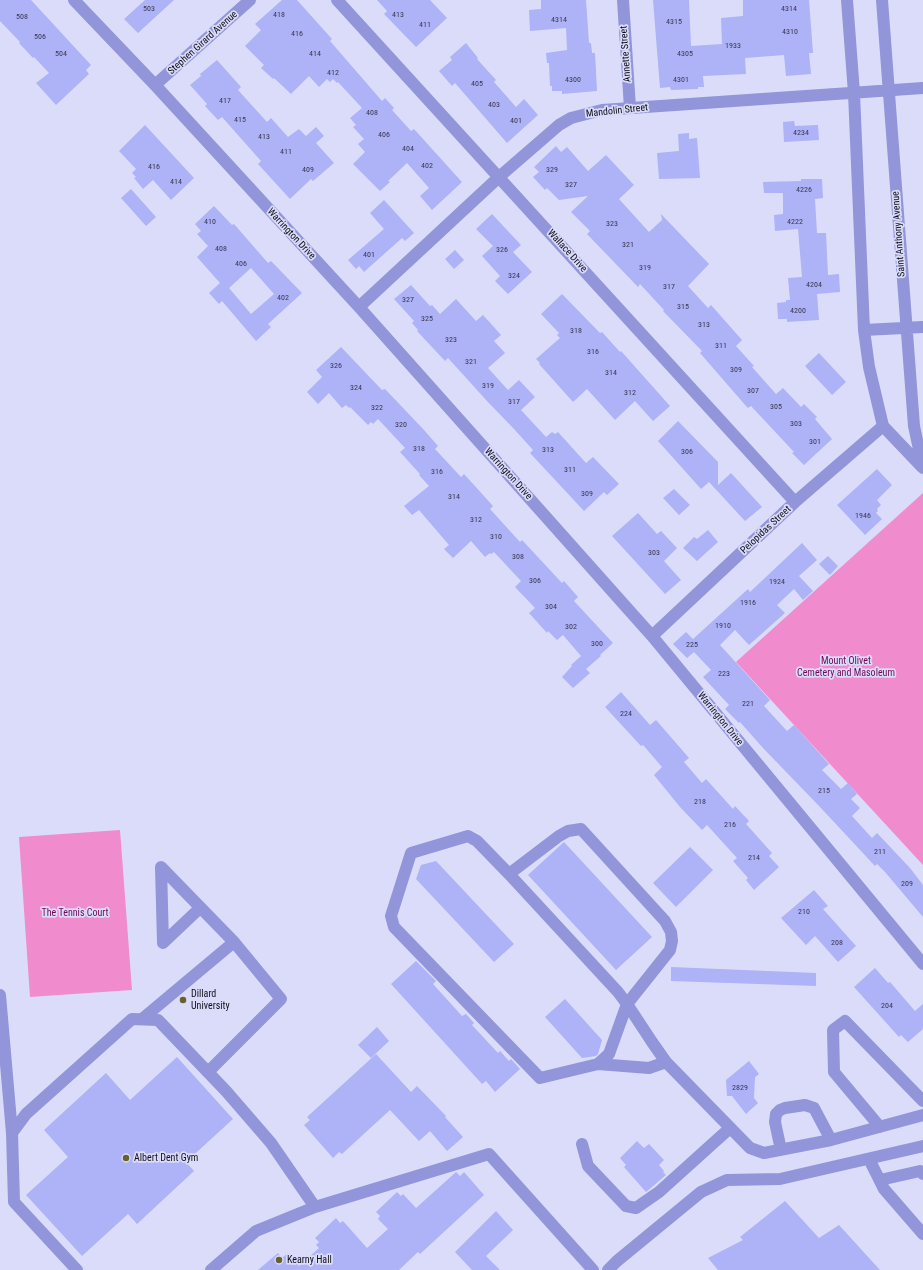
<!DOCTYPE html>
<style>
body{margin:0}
canvas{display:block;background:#dadcfa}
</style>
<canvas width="923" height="1270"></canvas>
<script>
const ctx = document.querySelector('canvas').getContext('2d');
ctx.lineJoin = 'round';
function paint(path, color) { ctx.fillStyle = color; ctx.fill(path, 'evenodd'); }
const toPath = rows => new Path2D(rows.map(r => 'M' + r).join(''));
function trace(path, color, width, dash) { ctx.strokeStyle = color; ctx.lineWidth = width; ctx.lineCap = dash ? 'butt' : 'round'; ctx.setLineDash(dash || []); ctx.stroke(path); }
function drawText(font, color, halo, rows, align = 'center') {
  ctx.font = font + ' "Roboto Condensed",sans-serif'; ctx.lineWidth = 3.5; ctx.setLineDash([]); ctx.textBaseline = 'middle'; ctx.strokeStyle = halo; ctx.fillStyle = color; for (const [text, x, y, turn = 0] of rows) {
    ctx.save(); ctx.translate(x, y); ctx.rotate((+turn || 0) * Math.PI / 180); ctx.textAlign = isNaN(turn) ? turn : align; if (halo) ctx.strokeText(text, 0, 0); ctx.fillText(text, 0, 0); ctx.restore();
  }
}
const green = toPath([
 [923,493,923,865,736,662],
 [120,830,132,990,30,997,19,837]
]);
const building = toPath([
 [0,0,31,0,91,65,86,70,89,74,56,105,36,83,49,73,34,57,33,58,19,43,20,42,0,21],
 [145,0,174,0,138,33,124,19],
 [282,0,297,0,332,39,330,41,382,101,385,98,394,108,392,110,411,131,414,129,461,181,462,182,432,210,420,196,429,188,407,163,388,181,390,182,380,191,353,164,365,152,358,144,364,139,353,127,356,125,350,118,362,108,338,82,337,83,333,79,330,82,327,79,319,87,309,76,291,94,274,78,273,79,261,68,264,65,245,46,261,30,255,24],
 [377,0,430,0,447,18,416,47,384,14,387,11],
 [541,0,586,0,589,43,591,43,592,53,595,53,597,91,562,94,562,91,552,91,552,86,550,86,549,63,547,63,546,53,567,50,566,28,530,31,529,10,541,9],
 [653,0,689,0,691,46,722,44,721,18,743,16,743,0,809,0,813,53,809,53,811,74,786,76,784,55,745,58,746,74,703,76,704,87,698,87,698,89,671,90,670,87,660,88],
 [466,43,478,58,477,59,496,80,494,82,516,107,524,99,538,115,507,143,455,83,452,86,439,71,452,60,450,57],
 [217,60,241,87,238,90,267,122,271,118,288,137,299,129,306,136,316,127,324,136,316,143,334,163,313,181,311,179,290,199,258,164,261,161,222,117,218,120,205,106,207,104,190,85,201,76,200,74],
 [794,121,795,126,818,125,819,140,784,142,783,122],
 [145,125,194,178,171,200,153,180,143,189,134,178,136,177,132,173,136,169,119,151],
 [689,133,689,139,697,138,700,178,659,179,657,153,679,151,678,134],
 [556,146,561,152,567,147,588,171,606,155,634,185,619,199,649,232,662,220,661,214,709,264,688,286,708,308,711,305,742,340,736,346,754,366,752,367,776,394,783,388,801,407,804,404,817,417,815,419,832,439,804,465,792,453,794,452,751,406,748,408,746,406,700,353,702,351,663,311,664,310,640,284,638,287,587,234,590,231,571,212,588,196,559,200,547,188,545,190,533,177,539,172,534,167],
 [801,179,822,179,823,198,815,199,817,233,826,233,828,275,839,274,840,292,817,294,819,320,787,322,787,319,778,319,777,303,786,302,786,300,790,300,788,278,802,277,798,229,775,231,774,215,783,214,783,193,764,193,763,182,801,181],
 [131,189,156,217,146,226,121,198],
 [384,200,414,233,405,241,402,238,364,272,359,266,356,269,348,260,384,229,370,213],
 [214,206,232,225,234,224,268,263,271,261,302,293,268,324,271,327,256,341,222,301,219,304,209,293,220,283,197,257,208,246,197,234,201,231,195,224],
 [251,268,274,294,251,314,229,288],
 [492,214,521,245,513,252,532,272,508,294,495,281,500,276,482,256,493,246,476,229],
 [455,250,464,260,454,269,445,259],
 [411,285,430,306,432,305,440,314,456,299,476,321,483,315,501,335,494,341,505,353,488,368,508,390,519,380,535,397,521,410,546,437,552,432,555,434,558,432,586,463,593,457,619,484,607,495,604,492,584,511,530,453,533,450,514,429,487,401,448,358,445,361,417,331,418,330,412,323,414,321,394,299],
 [562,294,600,333,602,332,620,352,621,351,670,406,653,421,635,401,615,420,587,389,573,402,539,364,540,363,536,359,560,338,557,335,559,333,541,314],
 [341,347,382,390,385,389,424,430,438,446,435,449,461,477,464,474,493,506,490,509,520,542,522,540,562,583,564,581,578,597,574,601,613,643,600,655,601,656,586,669,590,673,573,688,562,677,572,666,571,665,581,656,563,635,557,640,548,631,547,633,529,613,535,608,515,587,521,581,494,552,491,554,490,553,485,557,471,541,453,558,444,549,449,545,419,510,412,515,404,506,429,486,419,475,420,474,400,452,405,448,378,419,373,424,371,422,368,425,350,407,349,408,346,405,342,408,329,393,318,404,307,392,322,377,316,370],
 [819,353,846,382,832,395,805,366],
 [678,421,718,462,718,485,731,473,762,507,745,521,709,482,701,489,658,441],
 [877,469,892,485,877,500,881,505,877,509,878,511,876,513,882,519,865,535,837,505],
 [674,489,690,505,679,515,663,498],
 [638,513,657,534,661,531,677,548,664,561,681,580,665,594,612,536],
 [708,530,718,542,697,561,683,548,694,537,697,539],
 [802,543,817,560,799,576,813,591,803,600,794,589,777,605,785,613,749,645,735,630,720,645,770,700,764,706,787,731,794,725,829,764,822,770,841,789,848,783,857,794,851,799,860,808,852,816,872,838,877,833,910,868,923,885,923,917,885,872,877,864,875,866,820,807,763,748,740,722,739,723,725,709,729,705,703,677,711,670,694,652,687,658,673,644,686,632,693,639,748,589,750,592],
 [828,556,838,566,830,575,819,564],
 [621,692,650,725,656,720,689,758,684,762,702,783,706,779,733,809,735,806,749,821,746,824,772,853,769,856,779,867,754,890,746,880,748,878,733,861,737,858,707,825,702,830,680,807,654,775,662,767,643,745,641,746,605,707],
 [564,842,652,937,616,970,528,875],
 [690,847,713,870,676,907,653,883],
 [436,861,514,944,494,962,416,879,421,865],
 [814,890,828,906,823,909,856,946,838,962,815,936,806,945,781,918],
 [416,961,436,981,433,984,462,1016,466,1014,474,1023,472,1025,498,1053,500,1051,509,1061,511,1059,520,1069,495,1092,486,1081,482,1084,391,984],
 [671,967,816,973,816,986,671,981],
 [875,968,888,983,890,982,915,1011,923,1004,923,1029,908,1042,901,1035,899,1037,854,987],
 [565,999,602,1040,598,1054,596,1056,582,1058,545,1017],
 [377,1027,389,1041,371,1058,358,1045],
 [376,1054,411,1092,417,1086,446,1116,445,1117,463,1137,447,1151,430,1131,419,1141,390,1110,342,1154,339,1152,333,1158,304,1125,310,1120,307,1117],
 [177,1057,233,1119,186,1162,194,1171,137,1224,128,1214,82,1256,26,1195,68,1157,44,1130,106,1073,130,1100],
 [749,1061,759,1074,755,1077,754,1098,758,1103,746,1114,732,1096,727,1096,726,1080],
 [637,1141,644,1148,649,1144,664,1160,659,1165,664,1171,663,1172,666,1175,646,1192,624,1167,626,1165,620,1158],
 [456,1172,460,1176,464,1172,484,1195,420,1254,418,1252,399,1270,258,1270,278,1253,282,1258,288,1253,299,1266,319,1248,316,1245,319,1242,315,1238,336,1218,340,1223,343,1221,367,1248,388,1229,378,1219,380,1216,376,1212,397,1192,401,1196,403,1194,416,1208],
 [785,1201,819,1238,839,1225,880,1270,718,1270,708,1258,743,1240,740,1237],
 [496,1211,513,1230,486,1256,500,1270,472,1270,455,1252]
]);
const minor = toPath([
 [74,0,155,85,359,307,652,636,923,964],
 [337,0,795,502],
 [623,0,630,108],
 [847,0,854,93,864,330,869,367,883,426],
 [882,0,914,426,923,468],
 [155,85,250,0],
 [359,307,499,177,559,125,571,118,602,110,923,88],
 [864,330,923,327],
 [883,426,922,467],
 [652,636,795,502,883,426],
 [509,874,559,836,568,831,581,829,665,921,671,932,672,941,670,950,627,1004,609,1054,598,1064,540,1078,394,927,391,916,411,853,468,836,477,841,509,874,618,992,627,1004,652,1042,666,1062,750,1148,764,1153,831,1140,923,1115],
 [0,995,12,1133],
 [142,1019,234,942,161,867,163,943,200,908],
 [598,1064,649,1068,666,1062],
 [208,1072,281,999,234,942],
 [880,1127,834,1072,833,1030,845,1021,923,1101],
 [582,1144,588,1166,626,1206,636,1208,659,1192,730,1128],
 [781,1150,775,1122,776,1114,780,1110,785,1108,805,1105,814,1108,831,1140],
 [869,1159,884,1189,923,1234],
 [880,1180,920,1171,923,1174],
 [77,1270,14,1202,12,1133,26,1114,132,1019,158,1020,226,1091,271,1143,315,1207],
 [211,1270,256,1231,315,1207,489,1154,593,1270],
 [608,1270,617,1261,701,1192,727,1180,780,1179,923,1146]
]);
const markers = [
 [183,1000,4,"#68612d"],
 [126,1158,4,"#68612d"],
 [279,1260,4,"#68612d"]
];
const numberNames = [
 ["503",149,9],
 ["4314",789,9],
 ["418",279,15],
 ["413",398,15],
 ["508",22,17],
 ["4314",559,20],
 ["4315",674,22],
 ["411",425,25],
 ["4310",790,32],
 ["416",297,34],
 ["506",40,37],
 ["1933",733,46],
 ["504",61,54],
 ["414",315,54],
 ["4305",685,54],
 ["412",333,73],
 ["4300",573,80],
 ["4301",681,80],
 ["405",477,84],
 ["417",225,101],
 ["403",494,105],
 ["408",372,113],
 ["415",240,120],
 ["401",516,121],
 ["4234",801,133],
 ["406",384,135],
 ["413",264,137],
 ["404",408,149],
 ["411",286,152],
 ["402",427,166],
 ["416",154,167],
 ["409",308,170],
 ["329",552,170],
 ["414",176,182],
 ["327",571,185],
 ["4226",804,190],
 ["410",210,222],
 ["4222",795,222],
 ["323",612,224],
 ["321",628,245],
 ["408",221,249],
 ["326",502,250],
 ["401",369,255],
 ["406",241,264],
 ["319",645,268],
 ["324",514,276],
 ["4204",814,285],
 ["317",669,287],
 ["402",283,298],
 ["327",408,300],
 ["315",683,307],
 ["4200",798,311],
 ["325",427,319],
 ["313",704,325],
 ["318",576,331],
 ["323",451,340],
 ["311",721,346],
 ["316",593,352],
 ["321",471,362],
 ["326",336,366],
 ["309",736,370],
 ["314",611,373],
 ["319",488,386],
 ["324",356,388],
 ["307",753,391],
 ["312",630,393],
 ["317",514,402],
 ["305",776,407],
 ["322",377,408],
 ["303",796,424],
 ["320",401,425],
 ["301",815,442],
 ["318",419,449],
 ["313",548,450],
 ["306",687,452],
 ["311",570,470],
 ["316",437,472],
 ["309",587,494],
 ["314",454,497],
 ["1946",863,516],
 ["312",476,520],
 ["310",496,537],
 ["303",654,553],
 ["308",518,557],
 ["306",535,581],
 ["1924",777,582],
 ["1916",748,603],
 ["304",551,607],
 ["1910",723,626],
 ["302",571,627],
 ["300",597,644],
 ["225",692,645],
 ["223",724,674],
 ["221",748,704],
 ["224",626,714],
 ["215",824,791],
 ["218",700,802],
 ["216",730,825],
 ["211",880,852],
 ["214",754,858],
 ["209",907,884],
 ["210",804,912],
 ["208",837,943],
 ["204",887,1006],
 ["2829",740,1088]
];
const streetNames = [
 ["Stephen Girard Avenue",203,43,-42],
 ["Annette Street",626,54,-94],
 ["Mandolin Street",617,111,-6],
 ["Warrington Drive",291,234,47],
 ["Saint Anthony Avenue",899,234,-94],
 ["Wallace Drive",567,251,48],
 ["Warrington Drive",508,474,48],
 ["Pelopidas Street",766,530,-43],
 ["Warrington Drive",720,719,51]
];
const parkNames = [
 ["Mount Olivet",846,661],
 ["Cemetery and Masoleum",846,673],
 ["The Tennis Court",75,913]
];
const poiNames = [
 ["Dillard",191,994],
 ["University",191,1006],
 ["Albert Dent Gym",134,1158],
 ["Kearny Hall",287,1260]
];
paint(green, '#f08bcd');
paint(building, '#aeb2f6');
trace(minor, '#9295d9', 12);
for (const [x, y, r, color] of markers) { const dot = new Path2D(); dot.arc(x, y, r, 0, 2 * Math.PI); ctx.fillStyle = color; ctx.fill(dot); trace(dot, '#dadcfa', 1.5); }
drawText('8px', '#373852', null, numberNames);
drawText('10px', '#0f0f1b', '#dadcfa', streetNames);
drawText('10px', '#700856', '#dadcfa', parkNames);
drawText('10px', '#0f0f1b', '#dadcfa', poiNames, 'left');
</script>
